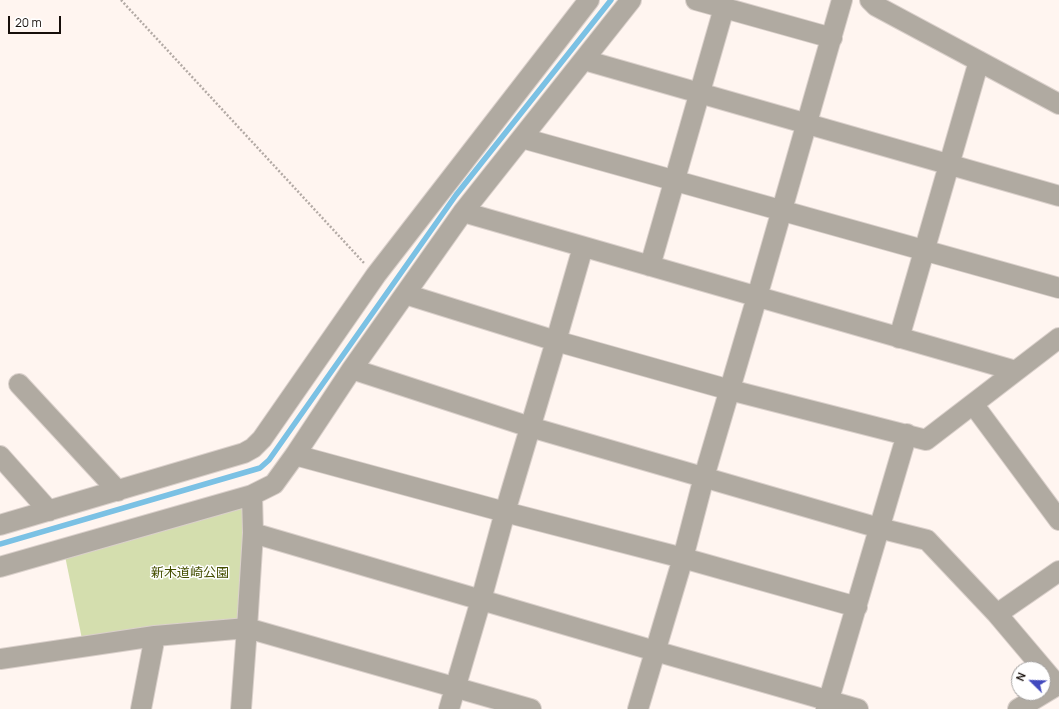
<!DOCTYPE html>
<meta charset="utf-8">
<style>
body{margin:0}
#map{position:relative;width:1059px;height:709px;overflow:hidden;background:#fff5f0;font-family:Manrope,sans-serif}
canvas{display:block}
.north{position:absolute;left:1011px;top:661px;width:40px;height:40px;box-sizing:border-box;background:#fff;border:1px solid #a29f9d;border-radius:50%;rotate:293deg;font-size:11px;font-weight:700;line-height:16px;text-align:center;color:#160e0a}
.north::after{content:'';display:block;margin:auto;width:14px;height:18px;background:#4249be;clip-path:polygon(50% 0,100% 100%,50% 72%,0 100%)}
.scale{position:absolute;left:8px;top:16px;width:53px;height:18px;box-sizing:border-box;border:2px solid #160e0a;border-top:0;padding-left:5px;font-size:12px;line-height:14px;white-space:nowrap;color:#160e0a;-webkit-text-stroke:3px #fff;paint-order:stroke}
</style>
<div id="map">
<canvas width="1059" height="709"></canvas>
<div class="north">N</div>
<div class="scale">20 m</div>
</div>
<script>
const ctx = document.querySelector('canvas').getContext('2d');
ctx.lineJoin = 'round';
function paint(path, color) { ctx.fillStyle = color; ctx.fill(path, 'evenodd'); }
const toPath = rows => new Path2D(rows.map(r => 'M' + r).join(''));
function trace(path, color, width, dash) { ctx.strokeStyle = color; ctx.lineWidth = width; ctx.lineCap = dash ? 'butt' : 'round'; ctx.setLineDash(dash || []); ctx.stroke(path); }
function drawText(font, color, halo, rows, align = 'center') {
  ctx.font = font + ' Manrope,"Noto Sans JP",sans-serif'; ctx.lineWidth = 3; ctx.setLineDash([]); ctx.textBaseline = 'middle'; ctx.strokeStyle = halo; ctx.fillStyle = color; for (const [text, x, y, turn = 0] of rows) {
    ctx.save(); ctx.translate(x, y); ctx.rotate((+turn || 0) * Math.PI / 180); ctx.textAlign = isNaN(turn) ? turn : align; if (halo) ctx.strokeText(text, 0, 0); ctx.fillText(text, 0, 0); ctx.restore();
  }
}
const green = toPath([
 [239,504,245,508,243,615,231,622,82,639,65,556]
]);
const stream = toPath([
 [0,544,260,468,269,460,456,195,611,0]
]);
const path = toPath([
 [121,0,364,263]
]);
const minor = toPath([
 [696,0,832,38],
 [870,0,876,6,1059,104],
 [584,60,1059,196],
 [522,138,1059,288],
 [463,212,1016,371],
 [650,266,724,8],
 [405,294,556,341,730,390,926,440,1059,338],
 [899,338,979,61],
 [352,369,530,427,879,528,927,540,997,614,1057,685],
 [19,384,118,491],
 [973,404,1059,520],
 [295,455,505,512,683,558,857,607],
 [0,456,49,511],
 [0,525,244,453,253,448,262,439,376,275,589,0],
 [253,533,655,651,858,709],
 [0,567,252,495,274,484,295,455,352,369,463,212,631,0],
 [997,614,1059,571],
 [0,659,155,636,247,628,531,709],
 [141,709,155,636],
 [241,709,247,628,253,533,252,495],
 [449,709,481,600,505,512,556,341,583,247],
 [638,709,683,558,704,477,757,297,842,0],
 [826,709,907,434],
 [1018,709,1059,684]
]);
const parkNames = [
 ["新木道崎公園",190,573]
];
paint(green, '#d4deae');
trace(stream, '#7bc1e4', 5.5);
trace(minor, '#dad0cb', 22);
trace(path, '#b3aaa5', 2.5, [2, 2]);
trace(minor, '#b0aaa1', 20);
drawText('13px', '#444e00', '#fff', parkNames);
</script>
